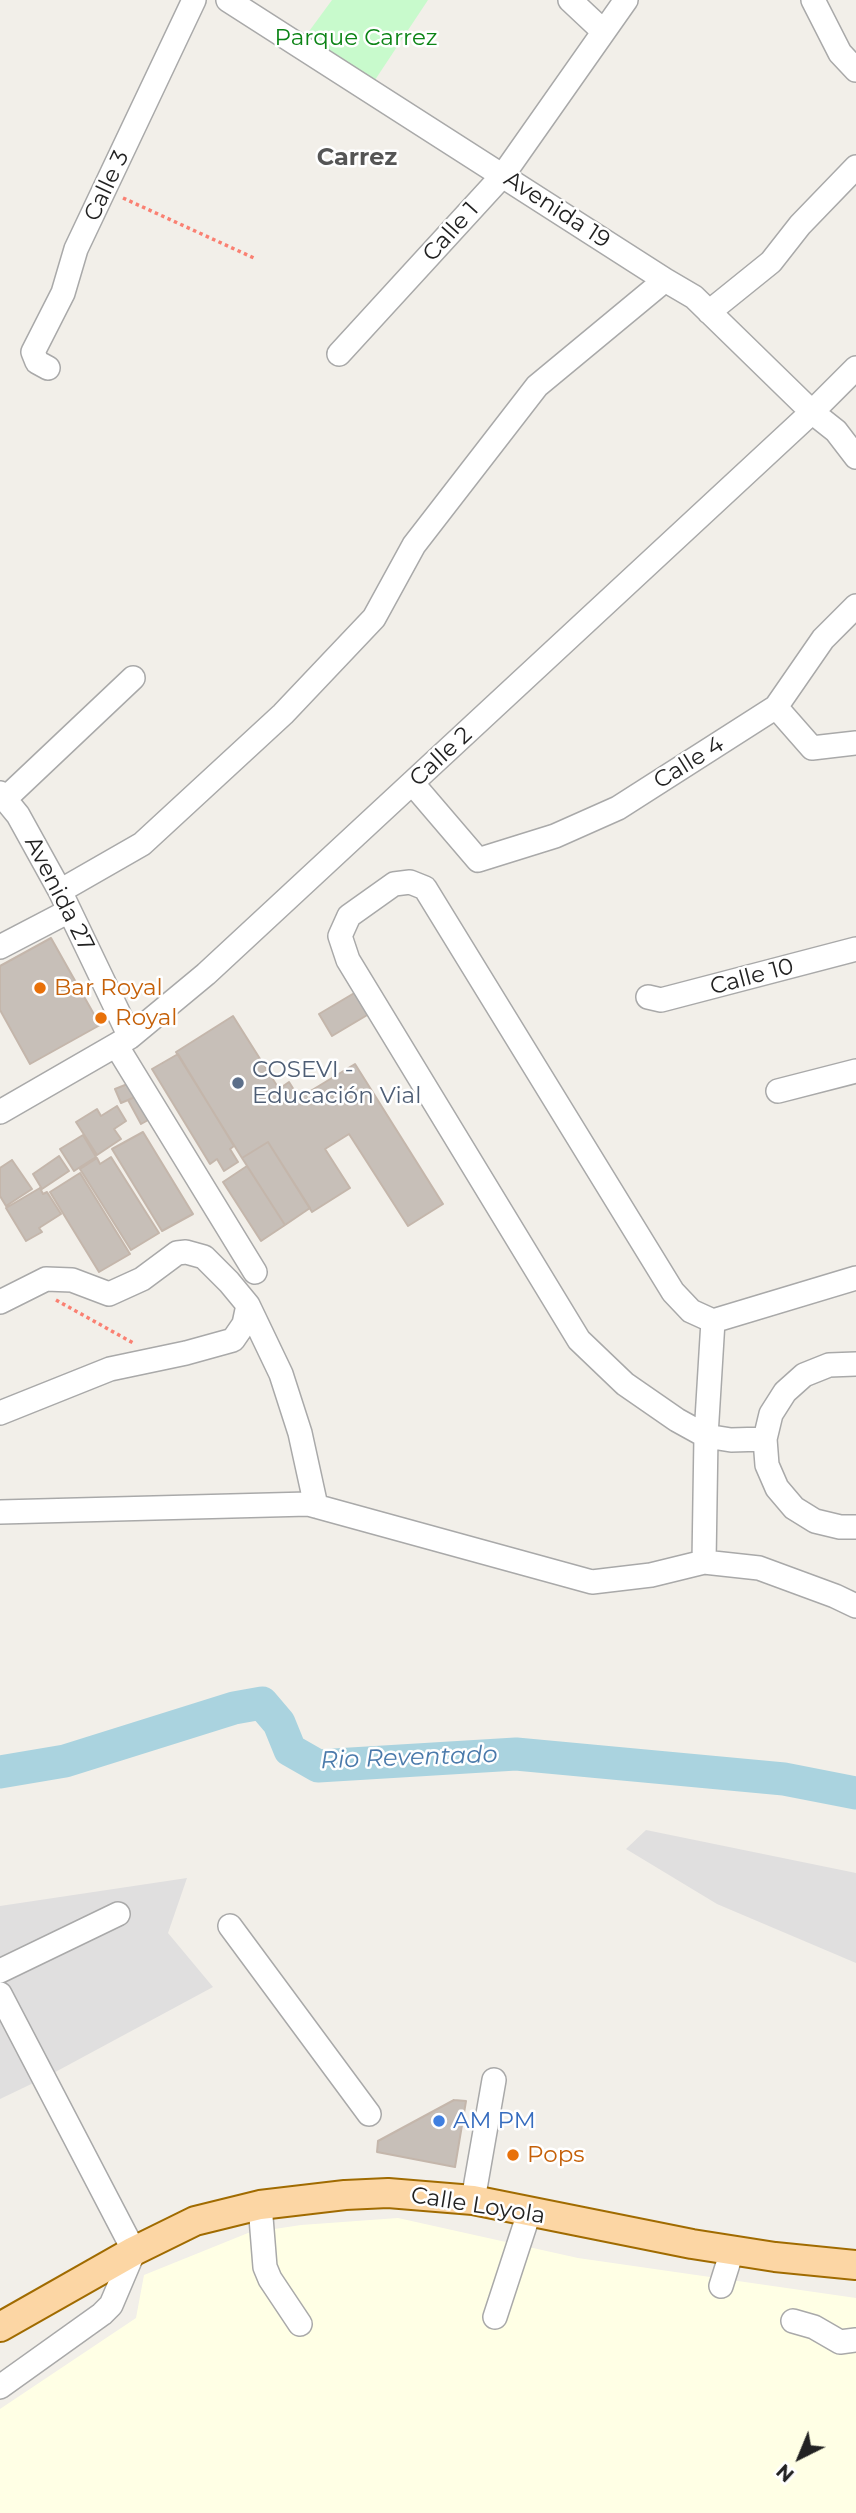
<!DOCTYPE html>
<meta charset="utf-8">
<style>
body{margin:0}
#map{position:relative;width:856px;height:2513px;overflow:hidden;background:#f2efe9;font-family:Montserrat,sans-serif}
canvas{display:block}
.north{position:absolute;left:765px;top:2422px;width:70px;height:70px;-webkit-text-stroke:5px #fff;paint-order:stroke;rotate:223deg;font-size:19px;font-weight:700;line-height:28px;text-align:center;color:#222}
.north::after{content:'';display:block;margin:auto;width:24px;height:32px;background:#222;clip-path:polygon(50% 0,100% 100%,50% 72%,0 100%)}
</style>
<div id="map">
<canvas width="856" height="2513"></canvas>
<div class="north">N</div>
</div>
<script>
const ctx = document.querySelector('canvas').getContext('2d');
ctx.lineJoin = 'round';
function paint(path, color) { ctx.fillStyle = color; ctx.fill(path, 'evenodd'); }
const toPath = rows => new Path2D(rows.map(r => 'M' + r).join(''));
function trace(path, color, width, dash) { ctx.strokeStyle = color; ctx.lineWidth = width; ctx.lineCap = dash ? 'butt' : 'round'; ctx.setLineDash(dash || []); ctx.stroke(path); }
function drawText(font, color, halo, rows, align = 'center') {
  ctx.font = font + ' Montserrat,sans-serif'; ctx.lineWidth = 5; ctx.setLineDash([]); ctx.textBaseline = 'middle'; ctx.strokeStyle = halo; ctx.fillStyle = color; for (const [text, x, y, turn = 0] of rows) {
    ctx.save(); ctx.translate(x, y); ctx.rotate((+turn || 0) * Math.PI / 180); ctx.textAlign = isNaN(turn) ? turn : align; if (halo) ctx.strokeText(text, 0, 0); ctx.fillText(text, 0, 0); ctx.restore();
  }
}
const residential = toPath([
 [646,1830,856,1873,856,1963,717,1904,626,1849],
 [187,1878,168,1933,213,1987,46,2077,0,2099,0,1906]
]);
const education = toPath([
 [398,2218,578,2258,856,2298,856,2513,0,2513,0,2409,136,2318,144,2275,248,2233,301,2225]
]);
const park = toPath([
 [332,0,428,0,369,89,299,45]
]);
const river = toPath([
 [0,1772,65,1761,234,1708,262,1703,279,1723,290,1750,318,1766,516,1754,784,1779,856,1793]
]);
const building = toPath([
 [51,938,100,1025,30,1064,0,1010,0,966,51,938],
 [356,992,369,1014,332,1036,319,1014,356,992],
 [233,1016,279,1089,289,1082,299,1098,355,1064,443,1204,408,1226,349,1134,325,1149,350,1188,312,1212,268,1142,242,1158,176,1052,233,1016],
 [178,1054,234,1146,230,1149,238,1162,224,1171,217,1159,210,1164,152,1069,178,1054],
 [130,1083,135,1097,121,1103,115,1089,130,1083],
 [135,1097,150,1119,141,1124,128,1100,135,1097],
 [117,1106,126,1121,114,1129,121,1139,97,1155,76,1122,97,1109,101,1116,117,1106],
 [143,1132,193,1214,162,1231,112,1149,143,1132],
 [83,1135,96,1157,74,1171,60,1149,83,1135],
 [268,1142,310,1208,285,1225,242,1158,268,1142],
 [59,1156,69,1171,42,1189,33,1174,59,1156],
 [111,1157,159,1233,131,1250,80,1169,97,1158,100,1164,111,1157],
 [12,1160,32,1189,6,1206,0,1196,0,1168,12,1160],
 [247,1166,285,1225,261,1241,223,1182,247,1166],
 [80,1173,130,1254,99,1272,50,1192,80,1173],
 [40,1188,43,1194,47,1192,61,1214,39,1228,42,1232,26,1241,6,1208,40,1188],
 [454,2100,466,2101,455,2167,377,2152,378,2141,454,2100]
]);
const path = toPath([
 [123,198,254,258],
 [56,1300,135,1344]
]);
const minor = toPath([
 [228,0,665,280,694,297,812,412,836,431,856,457],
 [570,0,603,31],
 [813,0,840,53,856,70],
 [709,312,771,262,800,225,856,167],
 [339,354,503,175,626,0],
 [48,368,37,362,33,352,63,293,76,249,194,0],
 [776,707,812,748,856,743],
 [413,784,478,860,555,836,618,808,776,707,823,639,856,606],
 [0,793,18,815,60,891,130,1037],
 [5,799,133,678],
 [60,891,142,844,283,714,374,618,414,545,537,386,665,280],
 [0,947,69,911],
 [648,997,661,1000,856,949],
 [116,1045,255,1272],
 [778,1091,856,1071],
 [0,1112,130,1037,206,974,812,412,856,368],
 [0,1302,46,1279,72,1280,109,1294,142,1279,177,1253,186,1252,204,1257,229,1282,248,1305,281,1374,300,1433,316,1506],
 [856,1364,829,1365,804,1375,785,1392,771,1414,765,1439,767,1465,777,1488,794,1508,815,1521,840,1527,856,1527],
 [0,1413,110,1369,186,1353,233,1340,244,1324,248,1305],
 [765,1439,731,1440,706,1436,677,1420,625,1384,579,1340,348,960,340,936,349,916,394,884,410,882,425,888,673,1292,691,1311,713,1321,856,1278],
 [0,1512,308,1504,592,1582,651,1575,704,1562,759,1568,835,1596,856,1606],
 [704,1562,706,1436,713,1321],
 [230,1926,369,2114],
 [0,1971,118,1914],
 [0,1994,134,2251,111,2305,102,2314,0,2387],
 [473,2200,494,2080],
 [260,2205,265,2267,270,2279,300,2324],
 [721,2286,732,2251],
 [495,2317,529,2213],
 [793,2321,814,2327,840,2342,856,2340]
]);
const major = toPath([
 [0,2327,134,2251,195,2221,260,2205,345,2195,388,2193,473,2200,692,2244,775,2257,856,2265]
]);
const markers = [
 [40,988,7,"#e8710a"],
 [101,1018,7,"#e8710a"],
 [238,1083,7,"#5c6f8a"],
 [439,2121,7,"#3f7fe0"],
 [513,2155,7,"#e8710a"]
];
const parkNames = [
 ["Parque Carrez",356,38]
];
const streetNames = [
 ["Calle 3",107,186,-65],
 ["Avenida 19",557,210,33],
 ["Calle 1",451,232,-48],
 ["Calle 2",441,757,-43],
 ["Calle 4",689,763,-32],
 ["Avenida 27",59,894,63],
 ["Calle 10",752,977,-15],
 ["Calle Loyola",478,2206,9]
];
const foodNames = [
 ["Bar Royal",54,988],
 ["Royal",115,1018],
 ["Pops",527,2155]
];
const serviceNames = [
 ["COSEVI -",252,1070],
 ["Educación Vial",252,1096]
];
const shopNames = [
 ["AM PM",453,2121]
];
const neighbourhoodNames = [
 ["Carrez",357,158]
];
const waterNames = [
 ["Rio Reventado",409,1758,-2]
];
paint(residential, '#e0dfdf');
paint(education, '#ffffe5');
paint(park, '#c8facc');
trace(river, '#aad3df', 33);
paint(building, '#c7bfb8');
trace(building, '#c4b6ab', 2);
trace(minor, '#a9a9a9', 26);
trace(major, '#a06b00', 32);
trace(path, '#fa8072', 3.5, [3.5, 3.5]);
trace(minor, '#fff', 23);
trace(major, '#fcd6a4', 28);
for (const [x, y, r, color] of markers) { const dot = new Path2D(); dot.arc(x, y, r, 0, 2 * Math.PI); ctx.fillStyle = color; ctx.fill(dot); trace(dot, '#fff', 2.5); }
drawText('23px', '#0c8416', '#fff', parkNames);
drawText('23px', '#222', '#fff', streetNames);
drawText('23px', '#c56008', '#fff', foodNames, 'left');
drawText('23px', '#4e5e75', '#fff', serviceNames, 'left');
drawText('23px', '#366cbe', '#fff', shopNames, 'left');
drawText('bold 24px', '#555', '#fff', neighbourhoodNames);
drawText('italic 24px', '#4a7aab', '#fff', waterNames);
</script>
